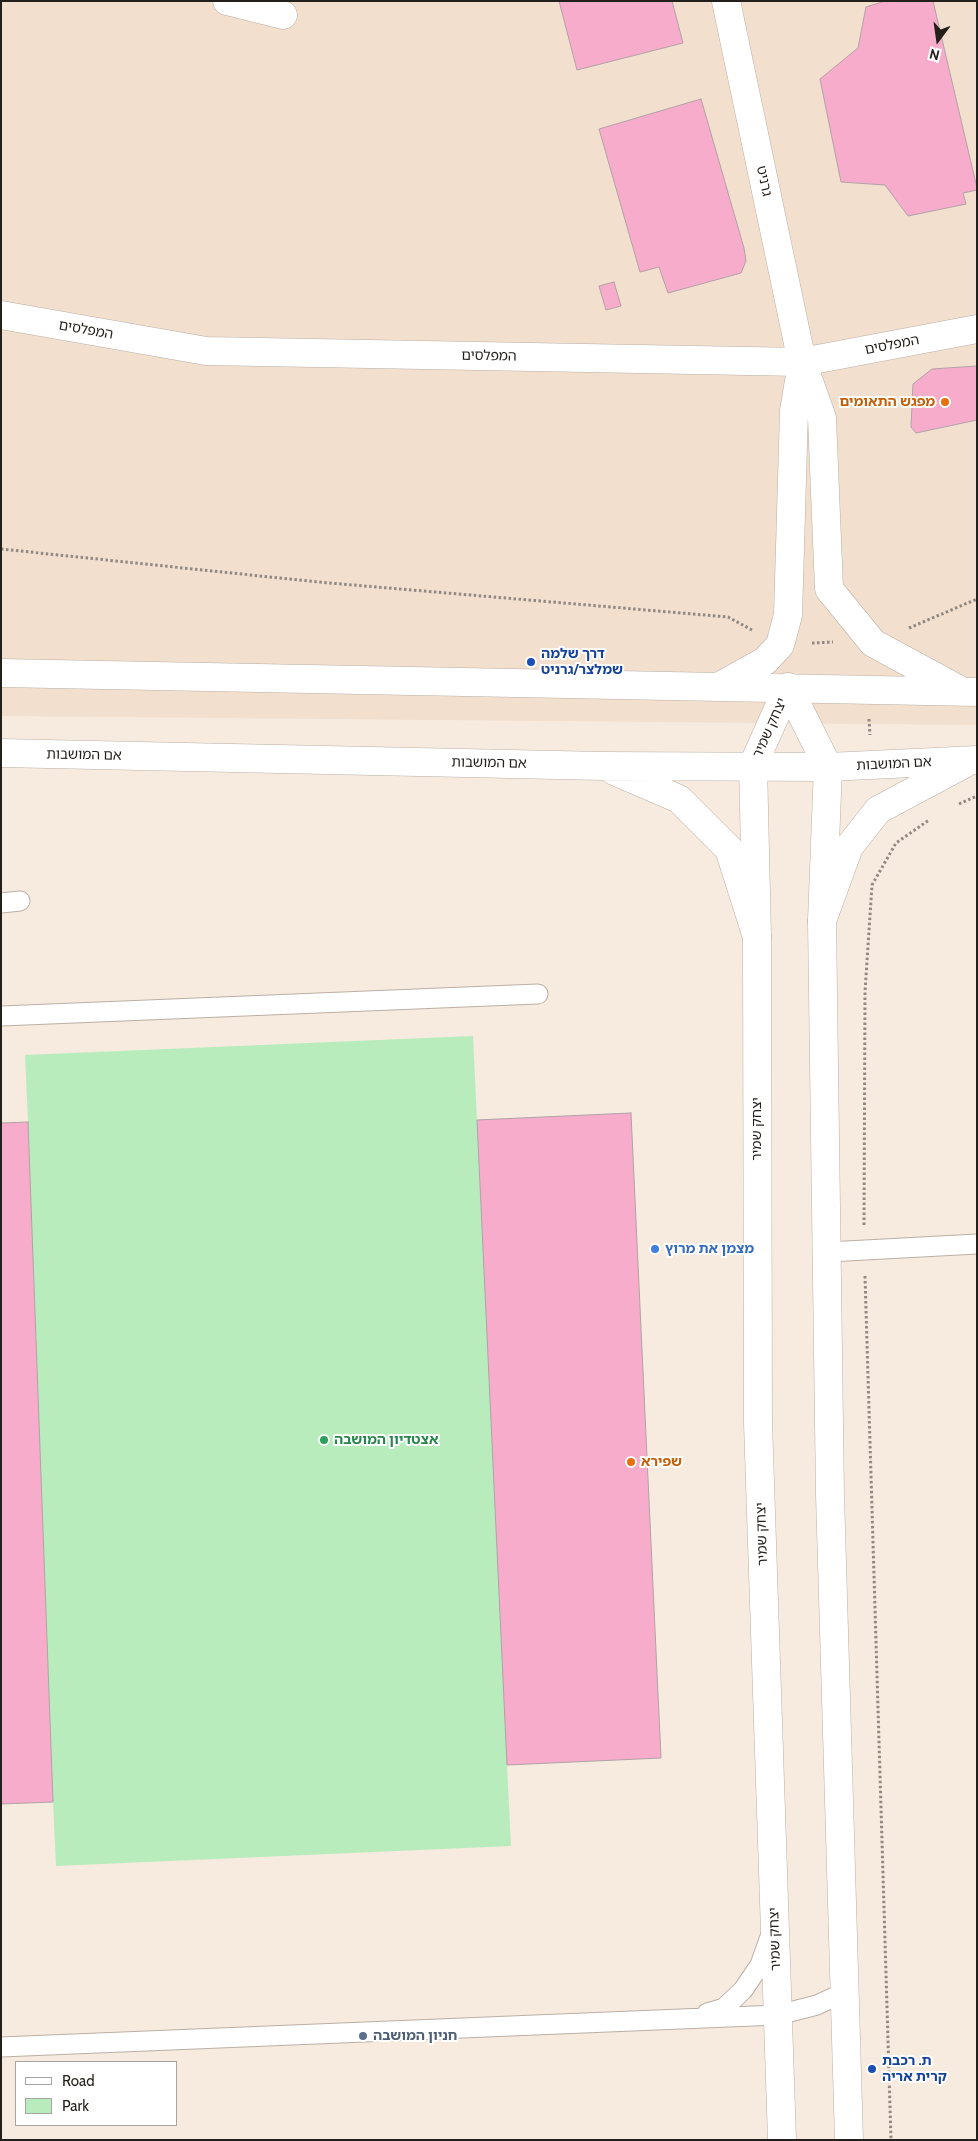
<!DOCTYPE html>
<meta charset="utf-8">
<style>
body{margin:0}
#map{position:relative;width:978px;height:2141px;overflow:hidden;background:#f7ebe0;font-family:Cabin,sans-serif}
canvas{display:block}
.frame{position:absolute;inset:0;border:2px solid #231f1b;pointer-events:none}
.legend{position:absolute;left:15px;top:2061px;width:162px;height:65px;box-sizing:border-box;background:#fff;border:1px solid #a7a5a4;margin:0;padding:6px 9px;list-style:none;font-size:15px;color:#231f1b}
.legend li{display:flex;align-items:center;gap:10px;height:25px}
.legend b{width:25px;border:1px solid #a7a5a4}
.north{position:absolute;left:913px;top:15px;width:50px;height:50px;-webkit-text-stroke:4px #fff;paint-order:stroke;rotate:194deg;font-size:14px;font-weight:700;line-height:20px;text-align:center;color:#231f1b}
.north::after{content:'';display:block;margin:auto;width:18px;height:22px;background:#231f1b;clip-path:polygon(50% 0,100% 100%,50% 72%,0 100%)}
</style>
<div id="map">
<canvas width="978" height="2141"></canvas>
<div class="frame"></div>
<ul class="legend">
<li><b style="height:6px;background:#fff"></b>Road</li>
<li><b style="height:14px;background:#b8ecbd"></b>Park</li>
</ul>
<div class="north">N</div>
</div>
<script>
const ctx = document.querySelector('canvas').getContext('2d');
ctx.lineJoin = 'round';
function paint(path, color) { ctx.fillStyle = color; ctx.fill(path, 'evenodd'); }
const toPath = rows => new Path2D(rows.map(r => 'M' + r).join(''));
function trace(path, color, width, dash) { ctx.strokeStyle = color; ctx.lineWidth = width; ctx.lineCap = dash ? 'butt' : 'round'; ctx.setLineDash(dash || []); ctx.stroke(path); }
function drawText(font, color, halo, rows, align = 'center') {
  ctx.font = font + ' Cabin,"Noto Sans Hebrew",sans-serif'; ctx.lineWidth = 4; ctx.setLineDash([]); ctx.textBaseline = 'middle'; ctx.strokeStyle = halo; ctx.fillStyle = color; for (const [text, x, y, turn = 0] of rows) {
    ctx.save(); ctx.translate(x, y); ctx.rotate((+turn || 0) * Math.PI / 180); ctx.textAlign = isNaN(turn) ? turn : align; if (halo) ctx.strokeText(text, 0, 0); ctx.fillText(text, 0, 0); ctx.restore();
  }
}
const built = toPath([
 [1,1,977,1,977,725,1,716]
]);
const green = toPath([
 [473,1036,477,1120,631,1113,661,1758,507,1765,511,1846,56,1866,53,1802,1,1804,1,1123,28,1122,25,1055]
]);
const building = toPath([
 [559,1,672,1,683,43,577,70,559,1],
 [885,1,933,1,977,188,977,190,963,193,966,204,908,216,885,185,841,182,820,79,858,48,866,7,885,1],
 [701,99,744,248,746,261,741,273,668,293,659,267,640,272,599,129,701,99],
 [614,282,621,306,606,310,599,286,614,282],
 [977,366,977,420,916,433,911,427,913,384,932,369,977,366],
 [631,1113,661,1758,507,1765,477,1120,631,1113],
 [28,1122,53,1802,1,1804,1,1123,28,1122]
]);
const path = toPath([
 [1,549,318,582,728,617,752,630],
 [909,628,977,599],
 [812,643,833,642],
 [869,719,870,735],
 [959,804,977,796],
 [864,1225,865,992,872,885,896,843,929,820],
 [865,1276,891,2140]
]);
const service = toPath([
 [1,903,20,901],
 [1,1016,538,994],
 [828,1252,977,1244],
 [707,2013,724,2008,743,1990,760,1965,771,1934],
 [1,2047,778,2015,817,2005,845,1992]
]);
const minor = toPath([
 [227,1,283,15],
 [726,1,802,362],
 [1,315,206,351,802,362,977,329],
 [788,687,828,767,822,921,830,1495,849,2140],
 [782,2140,758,1423,757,937,753,765,788,687]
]);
const secondary = toPath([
 [802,362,822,418,829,589,873,643,958,689],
 [1,673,977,692],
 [720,686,765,661,780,645,788,615,794,411,802,363],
 [1,753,603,766,828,767,977,760],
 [614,771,679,799,729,849,757,937],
 [822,921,849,847,878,810,966,763]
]);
const markers = [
 [945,402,5,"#e8710a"],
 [531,662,5,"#1a4fb4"],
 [655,1249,5,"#3f7fe0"],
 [324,1440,5,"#2e9e5b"],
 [631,1462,5,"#e8710a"],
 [363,2036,5,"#5c6f8a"],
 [872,2069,5,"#1a4fb4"]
];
const streetNames = [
 ["גרניט",764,181,78],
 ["המפלסים",86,330,10],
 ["המפלסים",892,345,-11],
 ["המפלסים",489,356,1],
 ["יצחק שמיר",770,728,-66],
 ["אם המושבות",84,755,1],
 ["אם המושבות",489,763,1],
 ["אם המושבות",894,764,-3],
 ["יצחק שמיר",757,1129,-90],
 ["יצחק שמיר",762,1534,-92],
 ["יצחק שמיר",775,1939,-92]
];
const foodNames = [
 ["מפגש התאומים",935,402],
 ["שפירא",641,1462,"left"]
];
const transitNames = [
 ["דרך שלמה",541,654],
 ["שמלצר/גרניט",541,670],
 ["ת. רכבת",882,2061],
 ["קרית אריה",882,2077]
];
const shopNames = [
 ["מצמן את מרוץ",665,1249]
];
const leisureNames = [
 ["אצטדיון המושבה",334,1440]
];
const serviceNames = [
 ["חניון המושבה",373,2036]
];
paint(built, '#f2dfce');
paint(green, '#b8ecbd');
paint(building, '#f8accb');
trace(building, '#b1a2a7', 1);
trace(service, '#bbafa5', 21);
trace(minor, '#bbafa5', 29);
trace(secondary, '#bbafa5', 29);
trace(path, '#918981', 3, [2.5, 2.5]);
trace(service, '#fff', 19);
trace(minor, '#fff', 28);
trace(secondary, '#fff', 28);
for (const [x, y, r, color] of markers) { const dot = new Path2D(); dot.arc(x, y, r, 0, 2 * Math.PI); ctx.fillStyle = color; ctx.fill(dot); trace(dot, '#fff', 2); }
drawText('14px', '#231f1b', '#fff', streetNames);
drawText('bold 14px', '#c56008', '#fff', foodNames, 'right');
drawText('bold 14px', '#164399', '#fff', transitNames, 'left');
drawText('bold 14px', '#366cbe', '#fff', shopNames, 'left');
drawText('bold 14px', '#27864d', '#fff', leisureNames, 'left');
drawText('bold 14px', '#4e5e75', '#fff', serviceNames, 'left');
</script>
